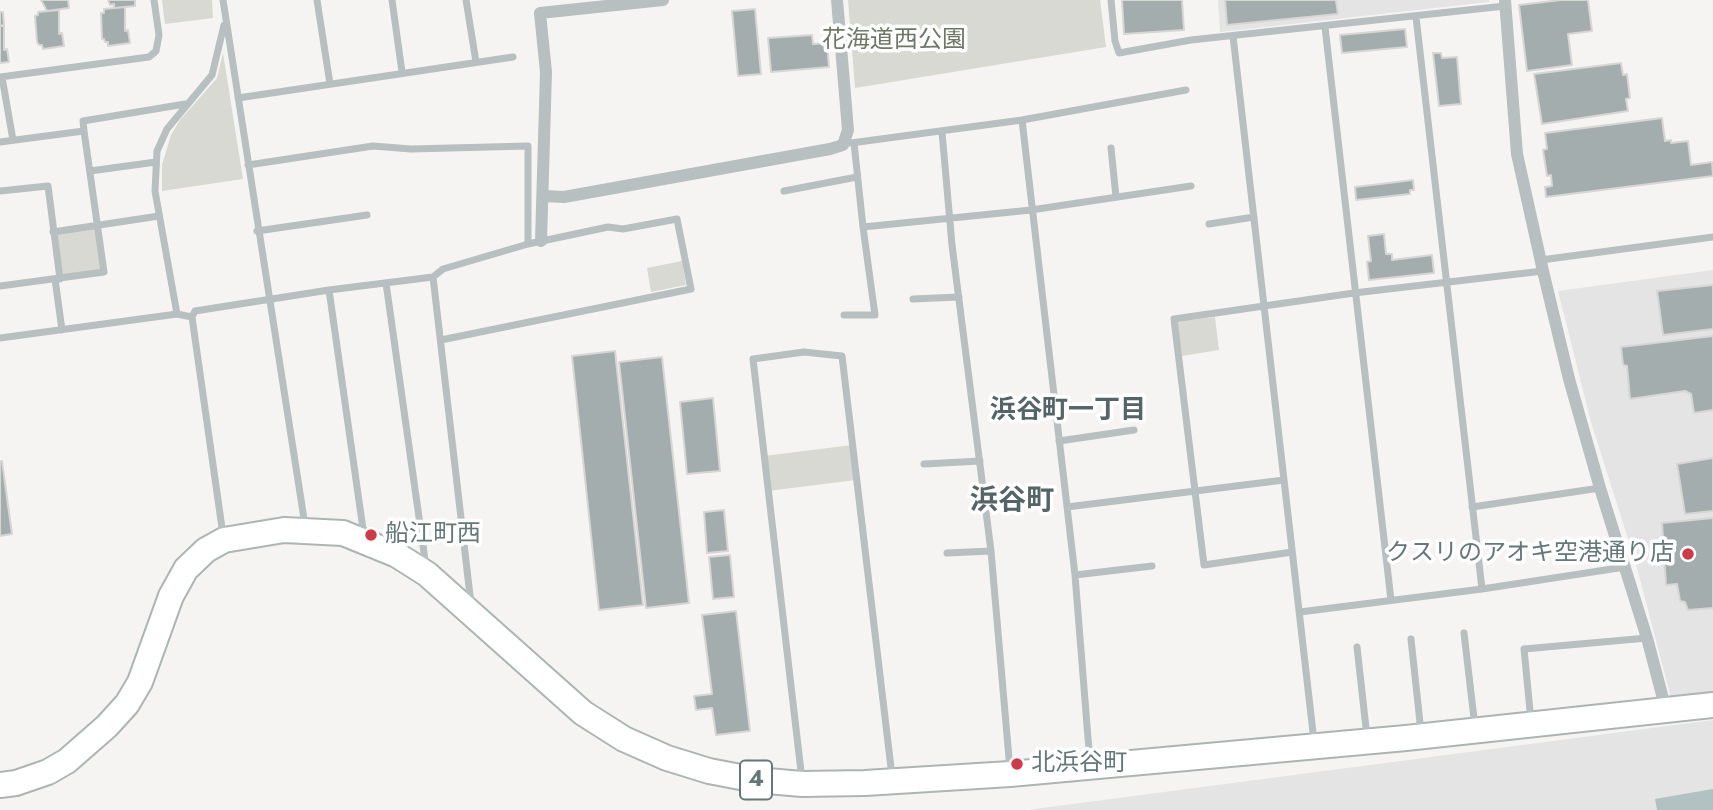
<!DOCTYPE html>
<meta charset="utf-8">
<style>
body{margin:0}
canvas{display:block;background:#f5f4f2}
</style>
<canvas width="1713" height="810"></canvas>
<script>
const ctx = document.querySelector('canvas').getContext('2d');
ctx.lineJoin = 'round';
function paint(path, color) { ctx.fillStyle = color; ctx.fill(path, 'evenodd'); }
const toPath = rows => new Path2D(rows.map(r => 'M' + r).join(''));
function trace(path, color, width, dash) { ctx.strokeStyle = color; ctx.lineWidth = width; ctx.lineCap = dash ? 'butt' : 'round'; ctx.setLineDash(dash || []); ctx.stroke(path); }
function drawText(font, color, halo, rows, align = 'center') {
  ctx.font = font + ' Jost,"Noto Sans JP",sans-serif'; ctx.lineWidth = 7; ctx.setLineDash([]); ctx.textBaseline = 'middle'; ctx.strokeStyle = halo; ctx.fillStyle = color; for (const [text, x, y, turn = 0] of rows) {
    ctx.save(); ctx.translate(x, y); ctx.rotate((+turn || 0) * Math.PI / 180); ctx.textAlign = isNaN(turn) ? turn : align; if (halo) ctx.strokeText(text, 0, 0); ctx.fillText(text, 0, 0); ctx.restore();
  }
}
const built = toPath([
 [1218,0,1489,0,1489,2,1220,32],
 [1713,270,1713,694,1671,698,1636,564,1591,422,1558,291],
 [1713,720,1713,810,1027,810]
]);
const green = toPath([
 [162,0,212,0,213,18,165,24],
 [848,0,1100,0,1106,47,855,88],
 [223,53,243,179,162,191,162,165,171,135,180,120,217,78],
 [98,225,104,272,60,279,53,232],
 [682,261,686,285,651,292,647,268],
 [1215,317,1219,350,1182,356,1177,322],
 [852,445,856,480,768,491,764,456]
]);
const water = toPath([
 [1713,789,1713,810,1657,810,1655,799]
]);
const building = toPath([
 [41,0,68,0,69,8,47,11,41,0],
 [108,0,135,0,135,6,114,8,114,4,110,5,108,0],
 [1122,0,1182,0,1184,30,1124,34,1122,0],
 [1225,0,1336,0,1338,14,1227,25,1225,0],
 [1561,0,1588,0,1592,31,1568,34,1572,65,1527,71,1519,5,1561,0],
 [125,7,125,31,128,30,130,43,108,46,108,42,105,42,104,39,102,39,101,13,104,13,104,9,125,7],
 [755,9,761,74,738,76,732,11,755,9],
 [59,10,59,34,62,33,64,46,43,49,42,45,39,45,37,42,35,16,38,15,38,12,59,10],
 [0,12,3,12,4,25,0,26,0,12],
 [0,26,4,26,4,50,7,49,9,62,0,63,0,26],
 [1405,29,1407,47,1342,53,1340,35,1405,29],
 [812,35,813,44,827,43,829,67,771,72,768,38,812,35],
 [1433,53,1441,53,1442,58,1457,57,1461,104,1439,106,1433,53],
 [1621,63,1623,75,1627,74,1630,98,1626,99,1628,111,1542,124,1534,74,1621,63],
 [1662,118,1665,141,1671,140,1671,143,1688,141,1691,165,1712,162,1713,176,1546,197,1545,187,1552,186,1551,175,1547,176,1543,150,1547,149,1545,133,1662,118],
 [1413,180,1414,190,1410,190,1410,194,1356,200,1355,187,1413,180],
 [1384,234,1386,254,1392,254,1392,260,1432,255,1434,273,1369,280,1367,262,1371,261,1368,236,1384,234],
 [1713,285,1713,329,1663,335,1657,291,1713,285],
 [1713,336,1713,410,1694,413,1691,394,1685,391,1630,399,1627,366,1623,365,1621,347,1713,336],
 [615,351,643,605,599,610,572,356,615,351],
 [662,357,689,603,646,608,619,362,662,357],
 [713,398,720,471,687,474,680,402,713,398],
 [1713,458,1713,511,1685,514,1677,464,1713,458],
 [2,461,12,534,0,536,0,462,2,461],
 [724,510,728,551,707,553,704,512,724,510],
 [1713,518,1713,608,1688,610,1685,602,1680,601,1677,584,1666,585,1662,523,1713,518],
 [730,555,734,597,713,599,709,557,730,555],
 [736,611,750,731,716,735,712,708,696,710,694,696,712,694,702,615,736,611]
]);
const minor = toPath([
 [223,0,305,525],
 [317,0,330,84],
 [392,0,402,72],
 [466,0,476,62],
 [1111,0,1115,41,1119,53,1191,40,1505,6],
 [1416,17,1482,589],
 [1325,27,1391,600],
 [1233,36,1314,741],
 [0,77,149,57,156,51,159,35,154,0],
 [2,77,13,140],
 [238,98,513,57],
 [1022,120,1075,575,1090,763],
 [942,132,952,245,991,551,1010,770],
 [0,142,84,131,83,121,185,104],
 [851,143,1022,120,1186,90],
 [854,143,863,227,1031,210,1191,186],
 [1111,148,1116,197],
 [248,165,373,146,411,149,528,146,528,244],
 [90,171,156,162],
 [0,191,48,186,60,279],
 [784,191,857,177],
 [1209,224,1254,217],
 [257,231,367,215],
 [53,232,159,216],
 [1541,260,1713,237],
 [433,277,471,604],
 [55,279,62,330],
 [386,283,426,567],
 [0,286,104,272,84,131],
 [329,290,364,536],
 [913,299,959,297],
 [177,314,155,191,157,151,167,129,212,75,224,25],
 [844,315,875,315,863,227],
 [192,317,223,535],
 [0,338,177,314,192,317,195,311,329,290,433,277,443,269,528,244,608,227,623,229,677,219,691,289,441,340],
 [1059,441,1134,430],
 [924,464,980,461],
 [1067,507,1284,480],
 [1472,507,1600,488],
 [1292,552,1204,565,1174,319,1354,293,1543,271],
 [947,553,991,551],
 [1075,575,1152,566],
 [1300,612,1482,589,1625,567],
 [1464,633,1475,727],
 [1411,639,1421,732],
 [1357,647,1367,737],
 [1531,721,1524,649,1647,638],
 [802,780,753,359,804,352,842,356,892,776]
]);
const tertiary = toPath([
 [1505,0,1517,154,1543,271,1569,379,1600,488,1647,638,1666,710],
 [544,196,564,197,830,149,843,145,848,130,837,0],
 [541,241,546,72,540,13,663,0]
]);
const primary = toPath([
 [0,785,16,783,48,772,67,761,107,726,127,704,140,682,171,596,186,569,206,550,224,540,284,530,343,533,397,555,427,574,583,713,624,739,667,758,709,771,756,780,802,784,865,783,1010,774,1406,738,1713,705]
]);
const markers = [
 [371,535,7,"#cd3b48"],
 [1688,554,7,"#cd3b48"],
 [1017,764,7,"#cd3b48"]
];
const shields = [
 [756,780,32]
];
const shieldNames = [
 ["4",756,780]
];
const parkNames = [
 ["花海道西公園",894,41]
];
const poiNames = [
 ["船江町西",385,535],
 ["クスリのアオキ空港通り店",1674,554,"right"],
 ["北浜谷町",1031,764]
];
const neighbourhoodNames = [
 ["浜谷町一丁目",1068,412]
];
const quarterNames = [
 ["浜谷町",1012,502]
];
paint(built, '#e3e4e3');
paint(green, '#d7d9d2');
paint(water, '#b2c1c1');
paint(building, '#a3adae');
trace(building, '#d7d6d5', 2);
trace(primary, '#adb4b4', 28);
trace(minor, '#b8bfc0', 7);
trace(tertiary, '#b8bfc0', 12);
trace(primary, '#fff', 24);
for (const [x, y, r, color] of markers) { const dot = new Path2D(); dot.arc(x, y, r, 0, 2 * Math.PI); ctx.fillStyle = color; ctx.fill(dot); trace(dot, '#fff', 2.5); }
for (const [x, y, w] of shields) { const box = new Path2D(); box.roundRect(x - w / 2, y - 19.5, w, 39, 5); ctx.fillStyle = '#fff'; ctx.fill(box); trace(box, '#64787a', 2); }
drawText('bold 23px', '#64787a', null, shieldNames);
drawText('24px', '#6f7766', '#fff', parkNames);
drawText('24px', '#64787a', '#fff', poiNames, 'left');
drawText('bold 26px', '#556466', '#fff', neighbourhoodNames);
drawText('bold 28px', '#556466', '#fff', quarterNames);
</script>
